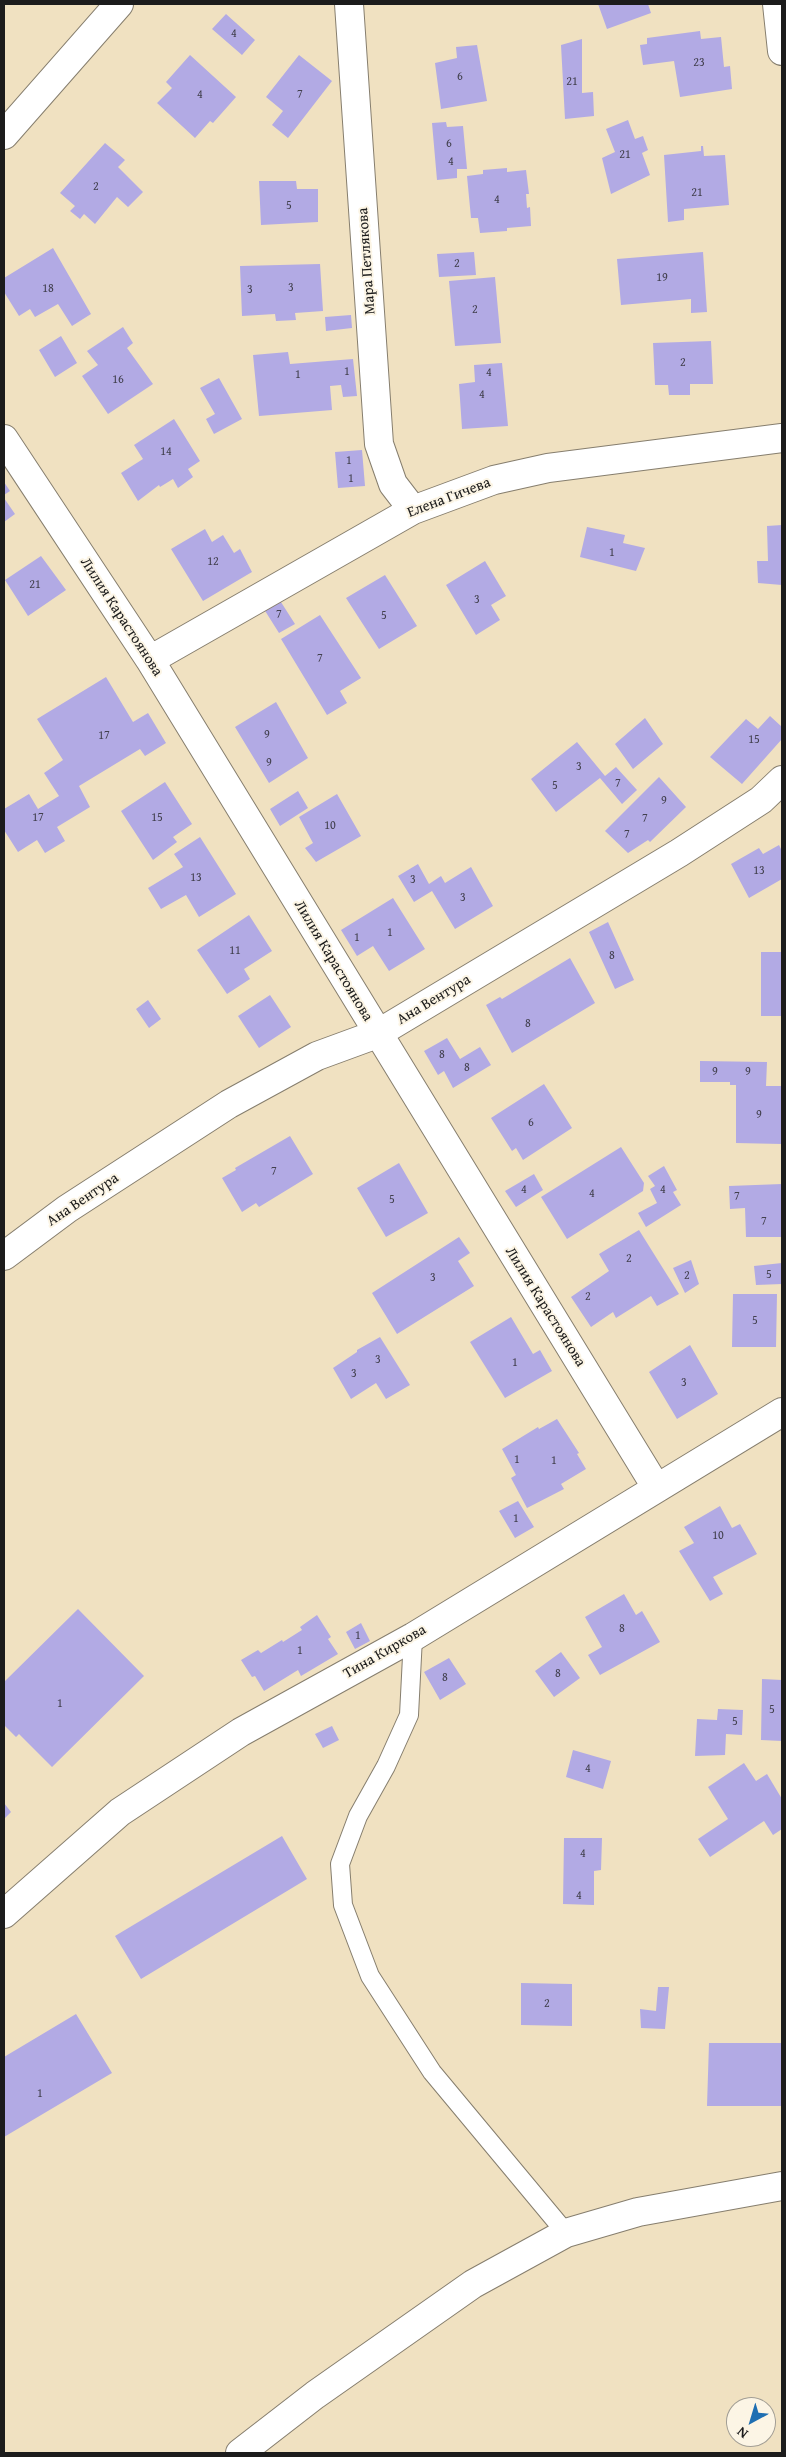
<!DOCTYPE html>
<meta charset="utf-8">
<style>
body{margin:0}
#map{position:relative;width:786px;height:2457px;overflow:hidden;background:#f0e1c1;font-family:"Gentium Book Plus",serif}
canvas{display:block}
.frame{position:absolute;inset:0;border:5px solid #1c1c1c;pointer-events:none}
.north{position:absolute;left:726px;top:2397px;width:50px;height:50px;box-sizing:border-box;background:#fcf5e5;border:1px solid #a29e95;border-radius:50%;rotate:219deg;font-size:14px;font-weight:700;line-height:20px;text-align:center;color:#1c1c1c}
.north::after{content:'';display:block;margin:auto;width:18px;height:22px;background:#1f6fb2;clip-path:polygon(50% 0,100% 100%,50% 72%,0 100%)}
</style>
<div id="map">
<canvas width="786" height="2457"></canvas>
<div class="frame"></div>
<div class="north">N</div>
</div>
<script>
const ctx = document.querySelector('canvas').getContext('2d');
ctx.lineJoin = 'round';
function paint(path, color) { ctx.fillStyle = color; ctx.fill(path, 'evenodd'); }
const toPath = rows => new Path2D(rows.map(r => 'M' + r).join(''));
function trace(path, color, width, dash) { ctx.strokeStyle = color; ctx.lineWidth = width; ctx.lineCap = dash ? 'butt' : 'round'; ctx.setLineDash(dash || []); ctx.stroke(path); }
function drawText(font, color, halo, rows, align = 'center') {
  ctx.font = font + ' "Gentium Book Plus",serif'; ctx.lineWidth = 4; ctx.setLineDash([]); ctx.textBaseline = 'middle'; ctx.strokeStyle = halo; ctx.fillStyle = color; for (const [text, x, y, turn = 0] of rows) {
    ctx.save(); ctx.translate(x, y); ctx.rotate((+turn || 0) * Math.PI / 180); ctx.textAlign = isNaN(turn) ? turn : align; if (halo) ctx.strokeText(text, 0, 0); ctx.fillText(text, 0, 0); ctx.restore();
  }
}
const building = toPath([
 [598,4,648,4,651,13,607,29],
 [226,14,255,40,242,55,212,29],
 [700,31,701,39,721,37,724,67,730,66,732,89,680,97,674,61,643,65,640,45,647,44,647,38],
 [582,39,582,93,593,92,594,116,565,119,561,45],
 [477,45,487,101,441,109,435,63,457,58,456,47],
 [190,55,236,97,213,123,210,121,195,138,157,103,172,88,166,82],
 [299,55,332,81,288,138,272,125,283,111,266,97],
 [628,120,635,139,643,136,648,150,642,153,650,175,611,194,602,158,615,152,606,129],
 [446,122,447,127,463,126,467,169,457,169,457,178,437,180,432,123],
 [105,143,125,160,118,167,143,192,128,207,117,197,95,224,84,214,80,219,70,211,75,206,60,193],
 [701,146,703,146,704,156,725,155,729,205,684,209,684,220,668,222,664,155,701,151],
 [507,168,507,172,526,170,529,194,526,194,527,208,530,207,531,226,507,228,507,231,480,233,478,218,471,218,467,176,483,174,483,170],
 [259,181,296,181,297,189,318,189,318,222,261,225],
 [53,248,91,314,72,326,58,304,35,317,30,309,19,316,4,292,4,278],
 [474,252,476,275,439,277,437,254],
 [703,252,707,312,691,313,691,299,621,305,617,259],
 [320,264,323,311,295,313,296,320,276,321,275,314,242,316,240,266],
 [495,277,501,343,455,346,449,281],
 [351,315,352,328,326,331,325,317],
 [123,327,133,343,127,348,153,384,108,414,82,376,98,365,87,351],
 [61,336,77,363,55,377,39,350],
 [711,341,713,384,690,384,690,395,669,395,668,385,655,385,653,343],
 [288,352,290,364,353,359,357,396,343,397,341,385,330,386,332,410,259,416,253,355],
 [502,363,508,426,462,429,459,384,475,382,474,365],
 [219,378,242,419,214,434,206,419,215,414,200,388],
 [174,419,200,461,188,469,193,477,178,488,173,479,160,487,159,485,138,501,121,473,143,459,134,445],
 [362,450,365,486,338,488,335,452],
 [4,482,10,491,4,495],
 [4,498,15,514,4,522],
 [782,525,782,585,758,583,757,561,768,561,767,526],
 [587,527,625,535,623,543,645,548,636,571,580,557],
 [205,529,212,542,223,535,234,553,240,549,252,572,203,601,171,549],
 [41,556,66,590,28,616,5,580],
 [485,561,506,596,491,605,500,620,476,635,446,585],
 [385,575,417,626,379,649,346,598],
 [279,599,295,624,279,633,262,606],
 [320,615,361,678,340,691,347,703,327,715,281,639],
 [106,677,133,722,148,713,166,743,145,756,140,749,79,786,90,807,57,827,65,841,45,853,37,840,18,852,4,830,4,809,29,794,38,809,59,796,44,773,63,760,37,719],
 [276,702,308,758,269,783,235,727],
 [770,716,782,727,782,739,742,784,710,757,746,719,758,729],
 [645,718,663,744,633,769,615,744],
 [577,742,605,776,616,767,637,790,622,804,600,778,556,812,531,779],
 [659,777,686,807,650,842,648,840,628,853,605,831],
 [165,782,192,824,173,837,177,842,153,860,121,811],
 [298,791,308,808,280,826,270,809],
 [337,794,361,836,316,862,305,848,313,843,299,817],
 [200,837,236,894,199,917,186,895,161,909,148,888,183,867,174,854],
 [779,845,782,851,782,879,749,898,731,864,759,848,763,854],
 [418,864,429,884,441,876,445,883,471,867,493,906,455,929,432,891,414,902,398,876],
 [393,898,425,949,389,971,373,946,357,956,341,930],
 [249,915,272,951,244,969,250,979,227,994,197,950],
 [608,922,634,980,615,989,589,932],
 [761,952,782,952,782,1016,761,1016],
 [570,958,595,1003,512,1053,486,1005,500,997,502,999],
 [270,995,291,1027,259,1048,238,1016],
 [148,1000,161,1019,149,1028,136,1009],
 [447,1038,460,1059,480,1047,491,1065,453,1088,444,1071,438,1075,424,1051],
 [700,1061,767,1062,766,1086,782,1086,782,1144,736,1143,736,1085,730,1085,730,1082,700,1082],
 [544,1084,572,1128,523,1160,516,1148,512,1151,491,1118],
 [290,1136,313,1174,259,1207,256,1203,242,1212,222,1178,236,1170,235,1168],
 [621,1147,644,1183,643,1191,567,1239,541,1197],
 [399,1163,428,1213,386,1237,357,1188],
 [664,1166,677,1190,673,1192,681,1205,646,1227,638,1213,657,1203,650,1189,655,1186,648,1176],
 [534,1174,543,1190,516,1207,505,1191],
 [782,1184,782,1237,746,1237,745,1208,730,1209,729,1186],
 [639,1230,679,1294,657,1306,651,1296,616,1318,613,1312,591,1327,571,1297,609,1271,599,1254],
 [459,1237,470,1253,458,1261,474,1286,397,1334,372,1293],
 [691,1260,699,1284,685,1293,673,1268],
 [782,1263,782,1284,756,1285,754,1266],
 [733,1294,777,1294,776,1347,732,1347],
 [511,1317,533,1354,540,1350,552,1371,505,1398,470,1342],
 [380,1337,410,1385,386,1399,376,1383,351,1399,333,1368,357,1352,357,1350],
 [690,1345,718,1394,677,1419,649,1372],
 [557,1419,579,1453,577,1454,586,1469,561,1484,564,1489,527,1508,511,1478,516,1475,502,1449,538,1427,539,1429],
 [518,1501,534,1527,515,1538,499,1511],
 [720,1506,732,1528,740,1524,757,1554,713,1577,723,1594,710,1601,679,1551,694,1543,684,1527],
 [624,1594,636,1615,642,1611,660,1642,600,1675,588,1655,602,1647,585,1617],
 [78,1609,144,1676,52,1767,19,1734,16,1737,4,1725,4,1682],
 [317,1615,331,1637,328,1639,338,1654,301,1676,298,1670,264,1691,255,1676,252,1677,241,1660,258,1650,261,1653,282,1640,283,1642,302,1630,300,1627],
 [361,1623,370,1641,355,1649,346,1632],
 [561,1652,580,1678,554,1697,535,1671],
 [449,1658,466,1684,440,1700,424,1672],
 [762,1679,782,1680,782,1741,761,1740],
 [718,1709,743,1710,742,1735,726,1734,725,1755,695,1756,697,1719,717,1720],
 [332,1726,339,1740,323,1748,315,1734],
 [573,1750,611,1761,603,1789,566,1777],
 [744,1763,756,1781,767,1774,782,1799,782,1829,773,1835,764,1821,710,1857,698,1839,728,1819,708,1787],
 [4,1803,11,1812,4,1819],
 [282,1836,307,1879,141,1979,115,1936],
 [564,1838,602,1838,601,1870,594,1871,594,1905,563,1904],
 [521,1983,572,1984,572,2026,521,2025],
 [658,1987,669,1987,665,2029,641,2028,640,2009,656,2011],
 [76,2014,112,2073,4,2137,4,2057],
 [709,2043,782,2043,782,2106,707,2106]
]);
const service = toPath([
 [413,1637,409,1715,386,1766,358,1816,340,1864,343,1905,370,1976,432,2072,566,2233]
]);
const minor = toPath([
 [349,4,379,444,393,484,413,510],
 [777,4,782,51],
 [4,135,119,4],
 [4,439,150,660,656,1487],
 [150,660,413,510,494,480,548,468,782,438],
 [4,1256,67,1209,229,1104,317,1056,377,1034,679,853,761,800,782,780],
 [4,1914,120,1812,241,1732,413,1637,782,1412],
 [240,2453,315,2395,473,2284,566,2233,638,2212,782,2186]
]);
const numberNames = [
 ["4",234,34],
 ["23",699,63],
 ["6",460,77],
 ["21",572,82],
 ["4",200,95],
 ["7",300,95],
 ["6",449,144],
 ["21",625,155],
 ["4",451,162],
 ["2",96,187],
 ["21",697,193],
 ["4",497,200],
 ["5",289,206],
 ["2",457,264],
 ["19",662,278],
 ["3",291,288],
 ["18",48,289],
 ["3",250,290],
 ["2",475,310],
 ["2",683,363],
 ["1",347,372],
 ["4",489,373],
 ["1",298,375],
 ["16",118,380],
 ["4",482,395],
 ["14",166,452],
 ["1",349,461],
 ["1",351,479],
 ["1",612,553],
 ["12",213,562],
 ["21",35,585],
 ["3",477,600],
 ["7",279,615],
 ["5",384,616],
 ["7",320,659],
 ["9",267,735],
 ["17",104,736],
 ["15",754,740],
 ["9",269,763],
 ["3",579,767],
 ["7",618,784],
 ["5",555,786],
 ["9",664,801],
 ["17",38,818],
 ["15",157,818],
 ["7",645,819],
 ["10",330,826],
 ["7",627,835],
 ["13",759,871],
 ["13",196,878],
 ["3",413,880],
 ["3",463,898],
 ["1",390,933],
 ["1",357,938],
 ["11",235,951],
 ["8",612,956],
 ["8",528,1024],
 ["8",442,1055],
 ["8",467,1068],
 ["9",715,1072],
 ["9",748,1072],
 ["9",759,1115],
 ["6",531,1123],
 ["7",274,1172],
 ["4",524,1190],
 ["4",663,1190],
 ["4",592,1194],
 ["7",737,1197],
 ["5",392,1200],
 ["7",764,1222],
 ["2",629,1259],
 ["5",769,1275],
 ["2",687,1276],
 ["3",433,1278],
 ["2",588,1297],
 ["5",755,1321],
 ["3",378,1360],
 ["1",515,1363],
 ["3",354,1374],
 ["3",684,1383],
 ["1",517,1460],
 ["1",554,1461],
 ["1",516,1519],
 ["10",718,1536],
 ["8",622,1629],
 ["1",358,1636],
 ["1",300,1651],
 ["8",558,1674],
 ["8",445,1678],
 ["1",60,1704],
 ["5",772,1710],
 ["5",735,1722],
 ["4",588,1769],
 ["4",583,1854],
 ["4",579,1896],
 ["2",547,2004],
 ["1",40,2094]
];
const streetNames = [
 ["Мара Петлякова",367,261,-94],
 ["Елена Гичева",449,498,-21],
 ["Лилия Карастоянова",121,617,57],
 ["Лилия Карастоянова",333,961,59],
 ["Ана Вентура",434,1000,-31],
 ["Ана Вентура",83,1200,-34],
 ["Лилия Карастоянова",545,1307,58],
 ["Тина Киркова",385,1652,-30]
];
paint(building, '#b2aae4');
trace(service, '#867e6e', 20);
trace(minor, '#867e6e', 30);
trace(service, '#fff', 18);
trace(minor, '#fff', 28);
drawText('12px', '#42404e', null, numberNames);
drawText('15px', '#1c1c1c', '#fcf5e5', streetNames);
</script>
